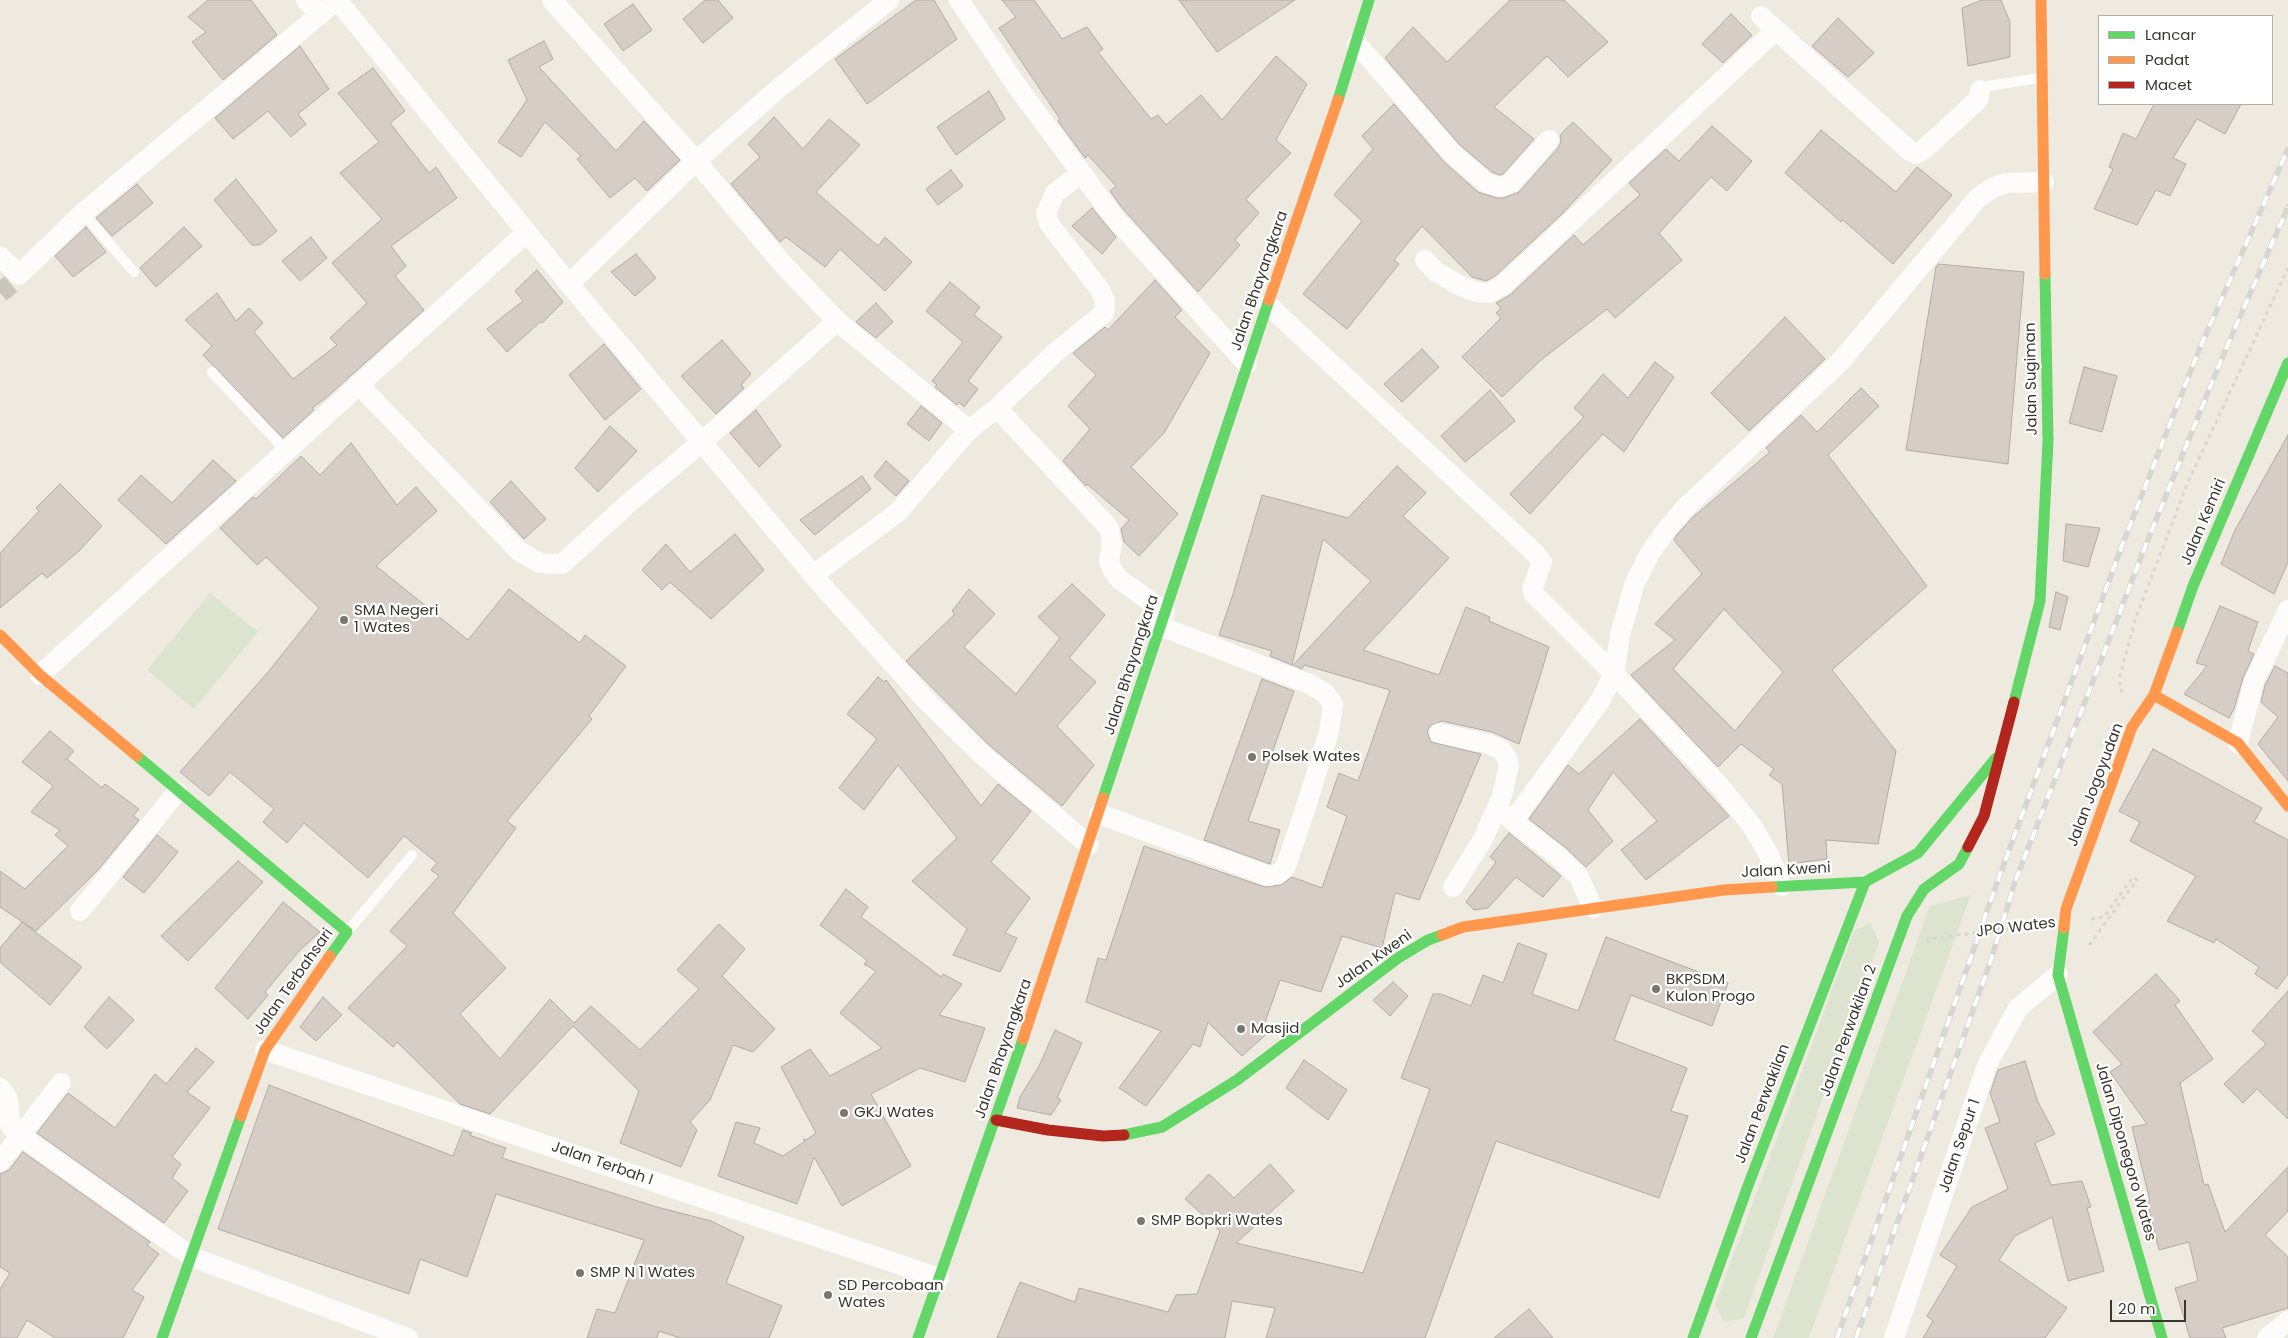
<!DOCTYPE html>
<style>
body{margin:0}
#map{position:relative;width:2288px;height:1338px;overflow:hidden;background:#efeae0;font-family:Poppins,sans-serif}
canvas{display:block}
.legend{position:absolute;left:2098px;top:15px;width:175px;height:90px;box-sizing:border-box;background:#fff;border:1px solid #b1afac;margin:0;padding:6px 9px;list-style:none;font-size:15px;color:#3b3730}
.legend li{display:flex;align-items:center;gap:10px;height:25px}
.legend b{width:25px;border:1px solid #b1afac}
.scale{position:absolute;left:2110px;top:1300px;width:76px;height:22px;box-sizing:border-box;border:2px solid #3b3730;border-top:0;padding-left:6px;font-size:15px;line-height:18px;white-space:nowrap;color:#3b3730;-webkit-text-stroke:4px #fff;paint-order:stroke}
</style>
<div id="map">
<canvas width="2288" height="1338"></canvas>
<ul class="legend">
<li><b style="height:6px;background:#63d668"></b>Lancar</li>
<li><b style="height:6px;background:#ff974d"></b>Padat</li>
<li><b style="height:6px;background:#b3261e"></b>Macet</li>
</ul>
<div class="scale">20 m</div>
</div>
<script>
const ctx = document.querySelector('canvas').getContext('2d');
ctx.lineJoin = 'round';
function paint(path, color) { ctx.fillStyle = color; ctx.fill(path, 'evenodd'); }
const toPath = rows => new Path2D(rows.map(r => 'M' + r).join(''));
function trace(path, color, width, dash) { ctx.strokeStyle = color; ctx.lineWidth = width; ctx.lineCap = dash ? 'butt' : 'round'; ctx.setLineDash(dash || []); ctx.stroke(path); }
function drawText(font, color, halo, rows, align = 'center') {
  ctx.font = font + ' Poppins,sans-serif'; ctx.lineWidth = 4.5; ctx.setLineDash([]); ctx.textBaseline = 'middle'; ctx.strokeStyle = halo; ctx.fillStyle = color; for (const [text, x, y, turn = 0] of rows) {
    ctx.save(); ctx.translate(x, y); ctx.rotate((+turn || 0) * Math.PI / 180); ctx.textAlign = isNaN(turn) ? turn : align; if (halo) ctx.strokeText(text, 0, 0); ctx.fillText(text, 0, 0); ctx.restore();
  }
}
const green = toPath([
 [210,593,258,632,194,709,147,670],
 [1971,895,1809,1338,1773,1338,1930,906],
 [1870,923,1879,941,1744,1318,1724,1322,1715,1305,1854,931]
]);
const building = toPath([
 [208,0,251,0,277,35,223,80,192,42,206,32,188,17,208,0],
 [705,0,718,0,733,18,703,43,683,19,705,0],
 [916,0,934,0,957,39,867,104,835,59,916,0],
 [1002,0,1034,0,1062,39,1087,27,1103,49,1098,52,1151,119,1158,115,1166,125,1201,95,1222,120,1276,56,1307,84,1276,140,1291,153,1246,199,1259,213,1235,240,1240,245,1198,292,1123,209,1110,191,1116,186,1088,155,1085,158,1058,121,1060,119,999,28,1016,17,1002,0],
 [1179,0,1295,0,1217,52,1179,0],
 [1510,0,1564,0,1608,42,1568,77,1547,56,1494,107,1534,139,1503,174,1500,175,1492,172,1460,145,1385,58,1413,27,1447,62,1510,0],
 [1982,0,2001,0,2010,22,2010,57,1968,66,1962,8,1982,0],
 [633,4,652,30,623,51,604,24,633,4],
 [1731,14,1752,35,1723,63,1702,44,1731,14],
 [1838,18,1874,53,1848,77,1812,46,1838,18],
 [544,41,553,59,539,67,616,151,644,121,680,160,647,191,635,178,610,198,577,159,581,156,545,122,521,157,498,142,527,100,508,60,544,41],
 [300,46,329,89,298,114,306,124,291,137,268,111,233,139,215,118,300,46],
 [373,68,405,111,390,123,429,173,436,167,457,198,391,246,406,266,395,276,424,310,326,398,312,408,314,410,283,438,203,355,212,346,185,320,217,293,236,321,249,308,263,323,254,332,293,379,337,345,330,338,367,303,332,263,382,219,340,173,379,142,338,93,373,68],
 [989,91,1005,119,956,155,937,127,989,91],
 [1394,104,1444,162,1478,192,1497,198,1503,198,1519,192,1558,148,1561,142,1560,135,1573,122,1612,160,1562,214,1495,276,1486,281,1472,277,1422,226,1394,260,1399,264,1347,329,1303,294,1362,221,1334,195,1373,149,1362,136,1394,104],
 [2154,104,2241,104,2225,134,2197,119,2173,158,2186,164,2170,196,2156,190,2137,225,2094,209,2113,169,2109,167,2123,133,2136,139,2154,104],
 [774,117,803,149,829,119,860,145,816,192,878,246,885,237,912,262,885,291,840,249,825,267,786,237,780,242,731,184,760,157,748,144,774,117],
 [1712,126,1752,161,1727,191,1711,177,1659,233,1682,260,1615,318,1607,309,1541,360,1502,397,1462,357,1501,318,1496,313,1501,308,1496,303,1510,295,1574,235,1583,245,1640,195,1629,183,1666,149,1679,161,1712,126],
 [1821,130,1896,192,1917,167,1952,195,1893,264,1843,220,1841,222,1785,173,1821,130],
 [951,170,963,186,938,205,926,189,951,170],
 [236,179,277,231,260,245,252,245,214,200,236,179],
 [137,184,153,203,112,236,96,218,137,184],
 [1092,208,1116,237,1102,254,1072,226,1092,208],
 [86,227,106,252,73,277,55,256,86,227],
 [184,227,202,246,156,287,140,268,184,227],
 [311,237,327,258,300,281,282,261,311,237],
 [636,254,656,278,635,296,611,272,636,254],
 [1938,264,2024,272,2008,464,1906,450,1936,267,1938,264],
 [537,270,563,302,542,323,540,322,507,352,487,329,523,301,515,291,537,270],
 [1155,280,1182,310,1175,317,1210,353,1164,433,1131,467,1178,514,1139,556,1124,542,1121,529,1129,520,1087,484,1086,486,1063,461,1090,429,1068,406,1096,375,1073,353,1105,327,1108,330,1155,280],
 [950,282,980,307,974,315,1002,337,968,381,978,389,964,407,959,402,957,405,935,387,937,385,932,381,963,342,926,311,950,282],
 [876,303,893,322,876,338,856,322,876,303],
 [1785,317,1825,359,1749,431,1711,393,1785,317],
 [722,340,751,374,741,385,744,388,716,414,681,376,722,340],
 [604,344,641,389,605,420,569,375,604,344],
 [1422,349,1439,367,1402,402,1384,384,1422,349],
 [1655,362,1674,377,1624,452,1603,434,1530,514,1510,494,1584,417,1574,408,1603,374,1628,398,1655,362],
 [2084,367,2117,376,2102,432,2069,423,2084,367],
 [1861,388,1879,406,1828,455,1927,586,1832,670,1896,751,1878,844,1826,840,1827,859,1789,864,1782,784,1769,775,1774,769,1741,744,1718,767,1631,675,1675,640,1655,624,1702,574,1674,540,1676,536,1693,517,1770,452,1766,448,1801,415,1817,432,1861,388],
 [1724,609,1783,672,1735,731,1673,669,1724,609],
 [1490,390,1515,421,1465,462,1441,436,1490,390],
 [921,406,942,423,929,441,907,424,921,406],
 [756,410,781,446,759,467,730,433,756,410],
 [610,426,637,451,598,492,575,468,610,426],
 [2288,435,2288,562,2274,594,2221,564,2235,530,2288,435],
 [351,443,397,505,416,487,437,511,376,566,468,640,509,589,580,643,585,635,626,666,589,716,592,719,507,821,516,828,453,913,506,968,460,1014,500,1059,550,999,574,1023,591,1006,640,1050,699,989,677,970,719,924,745,949,722,976,775,1029,753,1052,733,1045,710,1100,690,1122,697,1130,681,1167,620,1143,639,1091,573,1026,490,1114,460,1104,397,1042,393,1047,348,1008,407,946,390,931,439,876,431,870,437,863,404,836,368,878,304,823,287,843,263,822,274,809,230,772,209,796,180,772,269,671,319,608,266,557,257,565,220,528,253,497,256,499,301,456,320,475,351,443],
 [213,460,236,481,166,544,118,500,141,475,172,503,213,460],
 [886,461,909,481,896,496,874,476,886,461],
 [1397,466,1426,493,1403,516,1449,558,1363,650,1439,675,1466,607,1490,617,1489,621,1549,647,1519,744,1492,732,1442,721,1431,725,1427,731,1431,742,1481,754,1419,900,1395,893,1382,948,1342,936,1321,992,1280,980,1264,1025,1270,1031,1242,1056,1208,1022,1200,1047,1193,1044,1146,1106,1119,1088,1161,1031,1086,1002,1098,958,1106,960,1144,846,1265,887,1281,885,1292,877,1322,888,1347,816,1327,807,1339,773,1358,781,1390,690,1304,665,1302,669,1293,665,1371,581,1323,539,1292,665,1270,656,1272,651,1219,635,1233,594,1262,495,1348,518,1397,466],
 [862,476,871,489,815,535,800,520,862,476],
 [511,481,546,519,524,539,490,502,511,481],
 [60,484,102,526,79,551,47,578,42,573,0,608,0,553,39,511,36,508,60,484],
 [2066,524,2100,528,2088,567,2063,561,2066,524],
 [735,534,764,570,711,619,670,582,662,590,642,570,666,544,690,572,735,534],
 [1072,584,1105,615,1069,658,1096,682,1057,726,1094,765,1062,806,988,744,906,661,955,614,952,611,969,589,995,614,964,647,1016,694,1060,638,1038,617,1072,584],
 [2056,592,2068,597,2060,630,2049,627,2056,592],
 [2220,606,2258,622,2248,651,2254,654,2243,678,2234,709,2229,718,2184,694,2207,666,2196,663,2220,606],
 [2275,666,2288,673,2288,781,2258,744,2278,717,2261,702,2265,685,2275,666],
 [878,677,884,682,886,680,981,806,998,784,1031,811,991,862,1030,898,1005,933,1017,938,1000,972,953,955,967,929,912,881,957,838,898,765,864,810,839,788,877,739,847,714,878,677],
 [1262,679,1294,691,1248,821,1280,830,1270,864,1204,840,1262,679],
 [1640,719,1729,816,1646,880,1621,850,1657,821,1613,772,1588,810,1613,841,1586,867,1566,848,1529,819,1568,765,1579,774,1640,719],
 [50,731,74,751,67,759,102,788,105,784,139,809,133,816,139,820,98,870,36,931,0,907,0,871,25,889,68,846,55,835,60,830,31,812,53,786,22,762,50,731],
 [2153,749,2262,808,2254,822,2288,840,2288,974,2277,989,2255,974,2259,967,2216,939,2214,943,2167,921,2196,876,2130,841,2140,822,2119,811,2153,749],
 [1509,833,1561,876,1543,897,1516,877,1488,908,1474,910,1466,902,1496,862,1490,857,1509,833],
 [157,835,178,852,144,893,123,877,157,835],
 [238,861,263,882,188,961,161,936,238,861],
 [846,889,868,907,861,917,941,977,943,974,962,984,939,1015,985,1028,965,1082,920,1068,871,1094,911,1166,842,1206,814,1157,797,1204,718,1176,736,1122,760,1128,754,1143,783,1156,805,1141,803,1139,806,1140,816,1133,781,1067,810,1049,830,1076,882,1048,840,1013,876,971,864,964,867,960,820,925,846,889],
 [283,902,320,932,300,950,265,992,268,995,248,1019,215,988,283,902],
 [22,922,82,967,50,1005,0,962,0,948,22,922],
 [1606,937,1728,983,1712,1026,1631,995,1614,1040,1687,1068,1671,1111,1688,1116,1659,1198,1496,1141,1425,1338,1266,1338,1275,1308,1232,1301,1225,1338,997,1338,1020,1282,1075,1302,1079,1288,1168,1312,1176,1295,1197,1294,1220,1231,1185,1199,1209,1174,1234,1198,1270,1164,1294,1191,1236,1243,1363,1273,1430,1089,1401,1078,1433,994,1441,994,1471,1006,1483,975,1503,983,1518,943,1547,954,1532,994,1578,1011,1606,937],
 [2156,974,2180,1001,2175,1005,2213,1059,2180,1083,2204,1185,2208,1184,2225,1232,2288,1167,2288,1211,2265,1235,2288,1257,2288,1308,2222,1328,2226,1338,2190,1338,2175,1288,2198,1281,2189,1242,2159,1250,2147,1201,2150,1201,2132,1127,2147,1124,2110,1072,2122,1064,2093,1032,2156,974],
 [1393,982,1408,996,1390,1016,1373,1000,1393,982],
 [2288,991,2288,1119,2257,1089,2243,1103,2224,1084,2266,1044,2252,1031,2288,991],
 [109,997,134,1020,107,1049,84,1027,109,997],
 [323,997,342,1015,316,1041,300,1027,323,997],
 [1055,1030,1082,1043,1057,1098,1061,1100,1051,1115,1017,1108,1020,1097,1039,1066,1055,1030],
 [196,1048,214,1062,187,1092,210,1108,172,1157,181,1164,172,1178,188,1191,164,1223,37,1133,68,1093,115,1128,155,1074,166,1084,196,1048],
 [1304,1060,1347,1090,1328,1120,1286,1088,1304,1060],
 [2025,1061,2038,1102,2055,1134,2035,1143,2051,1185,2082,1181,2091,1207,2087,1208,2104,1271,2068,1281,2052,1217,2015,1236,1999,1260,2067,1308,2045,1338,1923,1338,1933,1321,1927,1316,1957,1266,1940,1255,1972,1207,2008,1189,1985,1128,2000,1122,1990,1093,1998,1070,2025,1061],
 [269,1085,453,1156,463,1130,472,1133,469,1135,506,1148,502,1158,657,1207,711,1221,744,1237,726,1283,782,1306,769,1338,680,1338,659,1331,657,1338,587,1338,597,1309,615,1313,644,1240,496,1194,467,1277,420,1259,409,1294,218,1229,269,1085],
 [23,1152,150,1242,147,1245,159,1254,132,1290,144,1297,123,1338,55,1338,27,1320,17,1338,0,1338,0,1289,10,1273,0,1267,0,1174,9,1170,23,1152],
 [1529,1309,1553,1338,1494,1338,1529,1309]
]);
const streetTunnel = toPath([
 [0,293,11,284]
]);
const path = toPath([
 [2122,693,2119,680,2135,620,2188,482,2288,268],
 [2091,919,2104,917,2133,877],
 [1927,942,1928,939,2038,925],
 [2089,945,2137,880,2133,877]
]);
const lane = toPath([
 [1980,90,1988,86,2040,78],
 [83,213,134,272],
 [212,372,285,450],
 [347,932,412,855]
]);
const street = toPath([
 [306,0,319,14],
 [337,0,569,284,826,590,924,698,980,753,1089,845],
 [552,0,696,161,780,261,837,321,969,430],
 [959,0,1019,89,1114,217,1247,364],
 [1776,30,1911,152,1916,154,1922,151,1978,100,1980,90],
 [1357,44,1452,153,1486,183,1500,187,1510,184,1549,140],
 [0,256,19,275,83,213,337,0],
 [1425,260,1435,271,1459,285,1476,292,1489,293,1502,286,1776,30,1761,16],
 [569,284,696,161,779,88,889,0],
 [1268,305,1534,552,1542,562,1532,589,1534,594,1614,674,1720,786,1752,826,1768,853,1782,886],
 [358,384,519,551,540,563,562,564,631,501,702,442,837,321],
 [997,408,1109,528,1112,544,1109,561,1112,569,1119,579,1165,612],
 [813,575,897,513,969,430,997,408,1056,352,1104,313,1105,301,1101,291,1050,225,1046,213,1055,193,1081,173],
 [40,675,527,232],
 [1439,733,1489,744,1501,750,1507,758,1509,765,1502,796,1483,839,1453,887],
 [2238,743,2254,681,2288,610],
 [1099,814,1269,876,1278,874,1285,868,1304,813,1329,732,1333,704,1325,693,1309,684,1160,626],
 [1504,814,1559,857,1579,877,1593,908],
 [1513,821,1600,701,1614,674,1620,635,1634,585,1650,553,1667,529,1685,508,1840,362,1978,198,1992,188,2006,183,2044,182],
 [80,911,177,792],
 [265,1050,939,1278],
 [0,1088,8,1099,10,1125,18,1134,192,1257,408,1338],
 [0,1162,61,1083],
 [1894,1338,1987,1065,2018,1008,2058,975],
 [2267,1338,2288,1321]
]);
const fast = toPath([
 [1338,100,1369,0],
 [2177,632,2193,586,2288,363],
 [2014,702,2040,601,2048,441,2045,274],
 [137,756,347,932,330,956],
 [1103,798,1269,300],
 [1772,887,1865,882,1918,853,1996,758],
 [2064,928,2058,975,2162,1338],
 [1124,1135,1162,1127,1237,1080,1398,958,1428,940,1442,935],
 [162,1338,241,1116],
 [918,1338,1023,1039],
 [1693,1338,1749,1183,1865,882],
 [1751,1338,1907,916,1924,889,1959,864,1968,847]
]);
const slow = toPath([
 [2041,0,2045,274],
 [1269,300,1338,100],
 [0,635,40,675,137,756],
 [2154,695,2238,743,2288,806],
 [2064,928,2066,909,2132,727,2154,695,2177,632],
 [1442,935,1463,927,1724,890,1772,887],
 [1023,1039,1103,798],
 [241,1116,265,1050,330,956]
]);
const jam = toPath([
 [1968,847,1984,816,2014,702],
 [996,1120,1048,1130,1103,1136,1124,1135]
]);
const rail = toPath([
 [1837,1338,1998,880,2123,543,2199,350,2288,149],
 [1856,1338,1991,960,2015,882,2145,547,2222,358,2288,207]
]);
const markers = [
 [344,620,5,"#7a766e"],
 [1252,757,5,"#7a766e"],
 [1656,989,5,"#7a766e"],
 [1241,1029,5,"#7a766e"],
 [844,1113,5,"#7a766e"],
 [1141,1221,5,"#7a766e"],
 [580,1273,5,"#7a766e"],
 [828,1295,5,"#7a766e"]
];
const streetNames = [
 ["Jalan Bhayangkara",1260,281,-71],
 ["Jalan Sugiman",2032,379,-91],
 ["Jalan Kemiri",2204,522,-67],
 ["Jalan Bhayangkara",1132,665,-72],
 ["Jalan Jogoyudan",2096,785,-69],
 ["Jalan Kweni",1786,871,-3],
 ["JPO Wates",2016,928,-7],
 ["Jalan Kweni",1374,960,-35],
 ["Jalan Terbahsari",294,982,-55],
 ["Jalan Perwakilan 2",1849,1031,-70],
 ["Jalan Bhayangkara",1004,1049,-71],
 ["Jalan Perwakilan",1763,1104,-69],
 ["Jalan Sepur 1",1960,1146,-71],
 ["Jalan Diponegoro Wates",2125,1152,74],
 ["Jalan Terbah I",602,1164,19]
];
const poiNames = [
 ["SMA Negeri",354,611],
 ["1 Wates",354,628],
 ["Polsek Wates",1262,757],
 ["BKPSDM",1666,980],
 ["Kulon Progo",1666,997],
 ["Masjid",1251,1029],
 ["GKJ Wates",854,1113],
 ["SMP Bopkri Wates",1151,1221],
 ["SMP N 1 Wates",590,1273],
 ["SD Percobaan",838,1286],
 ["Wates",838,1303]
];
paint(green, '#dce4d0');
paint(building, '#d7cdc7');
trace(building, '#b1aba5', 1);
trace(streetTunnel, '#cbc6bd', 20, [20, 10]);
trace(path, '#d8d6d3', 3, [4, 4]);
trace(lane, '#fdfcfa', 10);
trace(street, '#fdfcfa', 20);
trace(fast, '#63d668', 11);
trace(slow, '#ff974d', 11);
trace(jam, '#b3261e', 11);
trace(rail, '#d7d6d3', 5.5);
trace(rail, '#fff', 4, [11]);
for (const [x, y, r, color] of markers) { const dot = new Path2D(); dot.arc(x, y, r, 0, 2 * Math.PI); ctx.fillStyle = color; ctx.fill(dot); trace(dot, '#fff', 2); }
drawText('15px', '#3b3730', '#fff', streetNames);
drawText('15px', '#3b3730', '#fff', poiNames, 'left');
</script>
